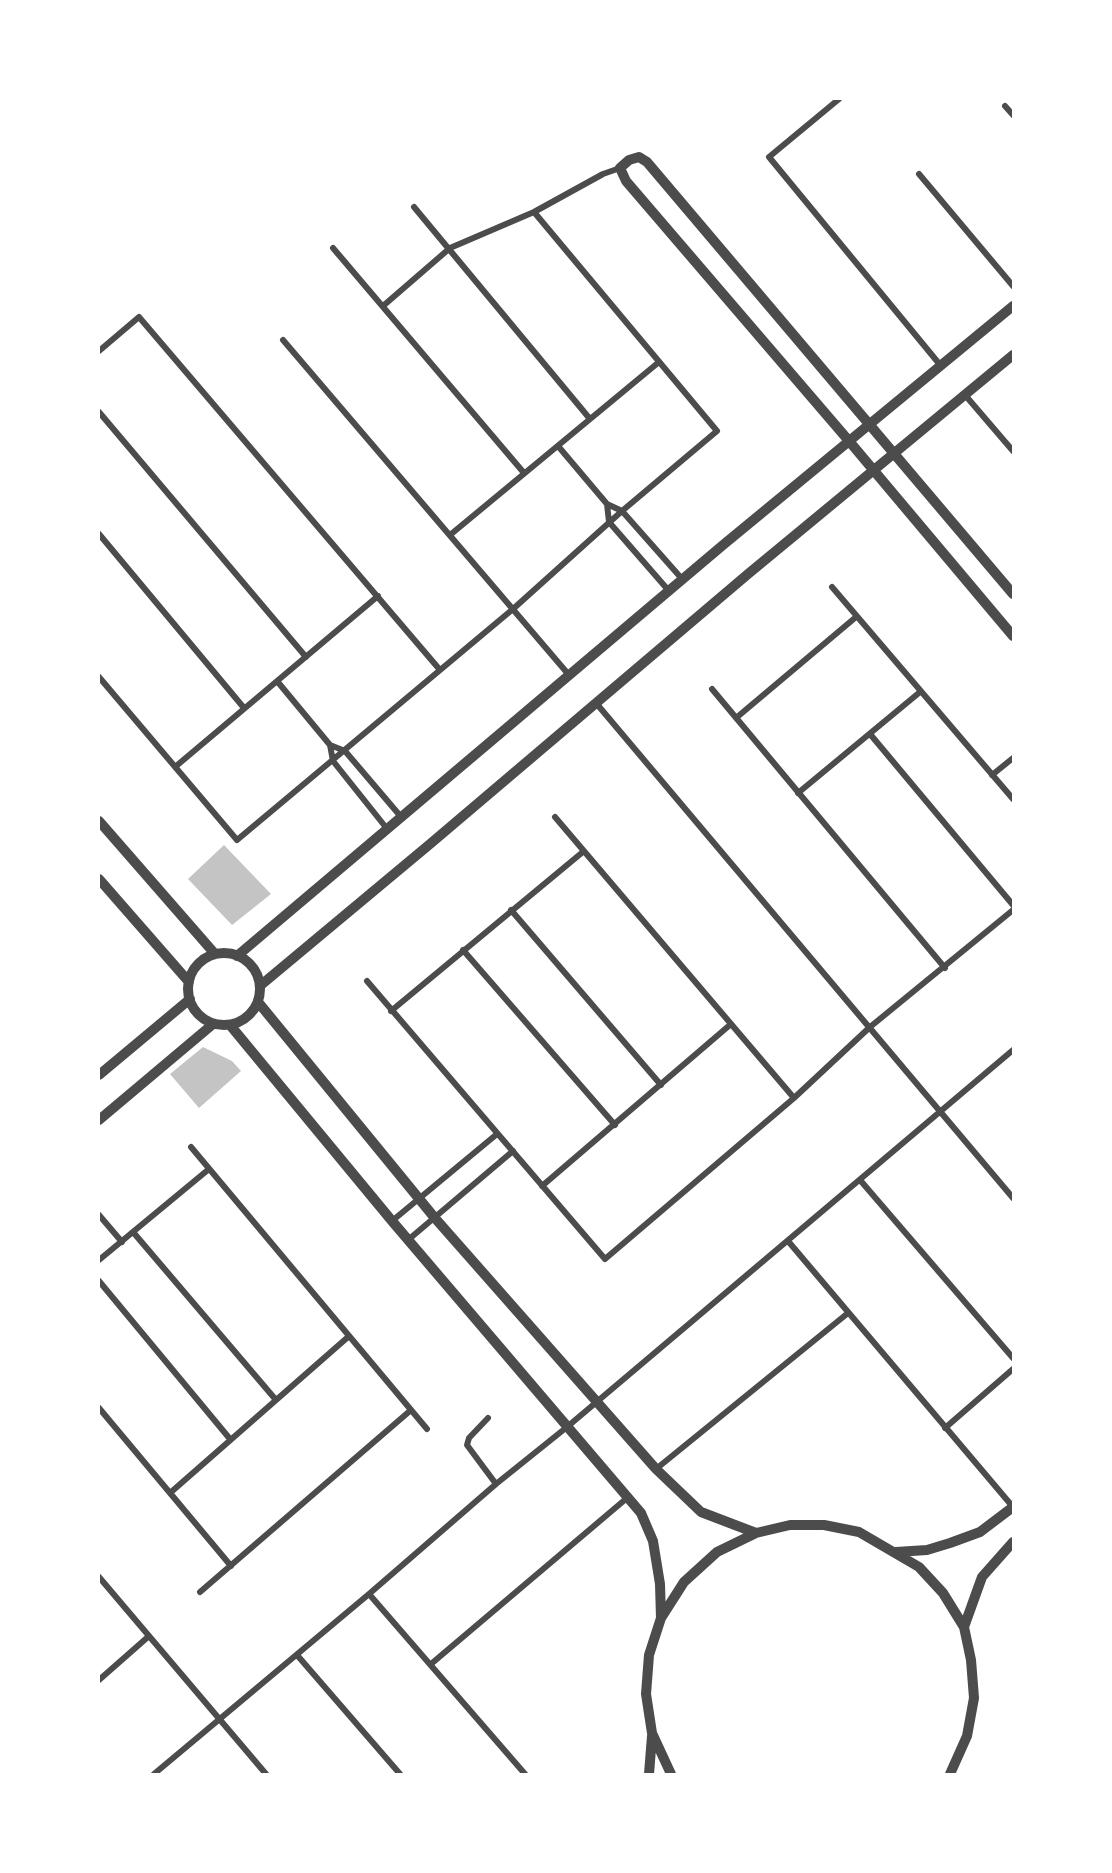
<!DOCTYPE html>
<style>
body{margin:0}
#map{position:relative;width:1112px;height:1873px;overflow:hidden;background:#fff;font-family:Manrope,sans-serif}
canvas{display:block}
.frame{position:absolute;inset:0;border:100px solid #fff;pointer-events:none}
</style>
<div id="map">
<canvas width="1112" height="1873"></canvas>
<div class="frame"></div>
</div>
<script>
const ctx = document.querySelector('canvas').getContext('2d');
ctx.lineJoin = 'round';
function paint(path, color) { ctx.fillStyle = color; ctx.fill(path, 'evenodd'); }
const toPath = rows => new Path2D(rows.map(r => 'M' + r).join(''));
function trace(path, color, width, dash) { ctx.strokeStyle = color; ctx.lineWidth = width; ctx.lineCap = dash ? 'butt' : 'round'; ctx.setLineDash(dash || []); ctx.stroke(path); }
const building = toPath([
 [224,845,271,894,232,925,188,879],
 [203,1047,232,1061,241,1071,199,1108,170,1074]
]);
const minor = toPath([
 [839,99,769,157,941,366],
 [1005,106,1013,115],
 [919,174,1013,286],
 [414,207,590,419],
 [333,248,524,473],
 [383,306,450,248,534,212,603,174,620,168],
 [283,340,569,675],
 [99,351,139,317,440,670],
 [965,395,1013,451],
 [99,412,306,657],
 [558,446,607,504,622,511,683,580],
 [607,504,609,522,669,591],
 [99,534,244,708],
 [450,535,659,362],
 [832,587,1013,799],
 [99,677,237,840,513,609,622,511,717,431,534,212],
 [277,681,330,745,345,751,402,818],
 [712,689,945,968],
 [596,703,1013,1198],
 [736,718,856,617],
 [870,734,1013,905],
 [330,745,333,761,388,830],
 [175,767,378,596],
 [992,775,1013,758],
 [798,793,920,692],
 [555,817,794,1098],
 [511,910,661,1085],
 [463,950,615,1125],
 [367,981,605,1259,794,1098,870,1027,1013,910],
 [391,1011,584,851],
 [191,1147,427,1429],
 [860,1180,1013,1358],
 [542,1186,731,1024],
 [99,1215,122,1242],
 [392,1221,497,1134],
 [133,1232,276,1400],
 [408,1240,513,1151],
 [788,1241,1013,1507],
 [99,1260,209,1169],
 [99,1281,230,1439],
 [99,1408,231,1566],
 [488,1418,469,1438,467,1445,496,1484],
 [945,1428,1013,1369],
 [656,1469,848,1313],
 [170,1493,348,1337],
 [99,1577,266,1774],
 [200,1592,411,1410],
 [369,1594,525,1774],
 [297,1655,400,1774],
 [431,1664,627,1498],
 [99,1680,149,1636],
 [154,1774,369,1594,496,1484,567,1427,1013,1050]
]);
const tertiary = toPath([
 [1013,594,647,162,639,157,629,160,620,168,626,181,849,441,1013,636],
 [99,821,215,954],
 [99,879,189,982],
 '188 989a36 36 0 1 1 72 0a36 36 0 1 1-72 0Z',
 [237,956,723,545,1013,306],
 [261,985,430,844,748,574,1013,355],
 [258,1002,434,1217,656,1469,701,1512,756,1533],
 [230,1025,392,1221,641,1513,653,1541,660,1584,661,1618],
 [99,1075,190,999],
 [99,1120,213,1024],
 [896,1552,927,1550,950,1543,980,1532,1013,1507],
 [964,1627,982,1577,1013,1542],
 [649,1774,652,1736],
 [671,1774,652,1733,646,1694,649,1655,661,1618,684,1582,717,1552,756,1533,790,1525,824,1525,859,1532,919,1567,943,1593,964,1627,971,1660,974,1698,967,1736,950,1774]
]);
paint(building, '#c4c4c4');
trace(minor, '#4c4c4c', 6);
trace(tertiary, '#4c4c4c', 10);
</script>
